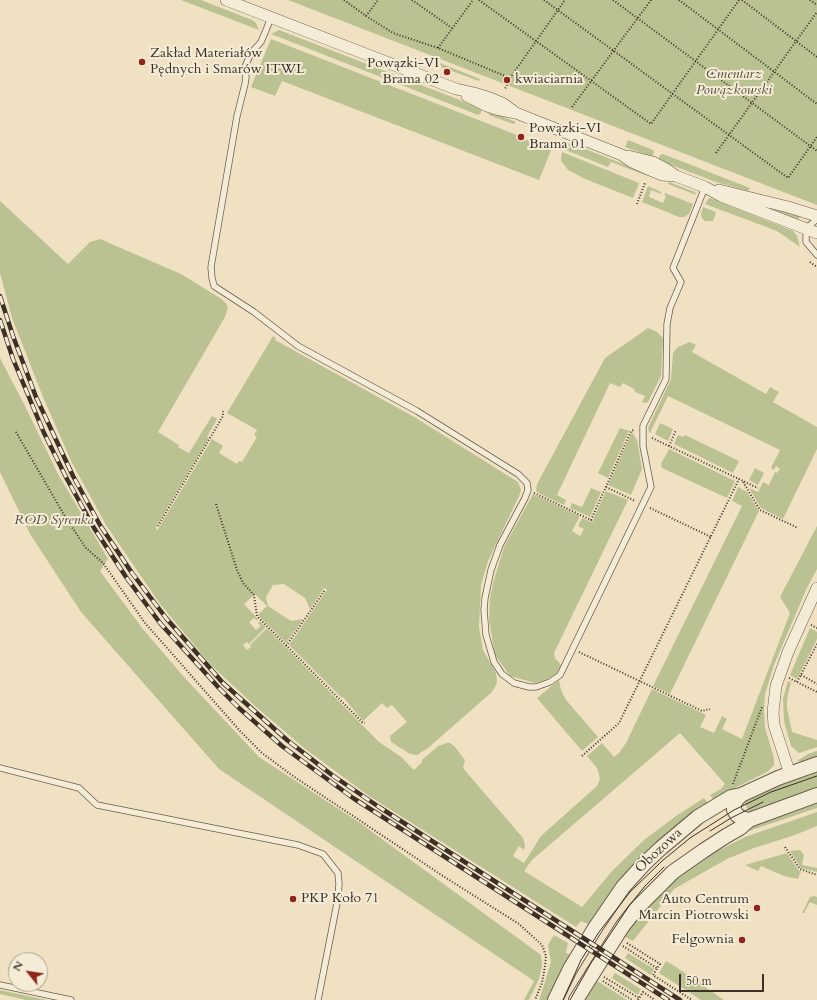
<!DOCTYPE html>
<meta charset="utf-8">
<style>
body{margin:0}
#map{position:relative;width:817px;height:1000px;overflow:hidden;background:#f0e1c2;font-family:Cardo,serif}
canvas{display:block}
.north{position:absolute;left:8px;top:952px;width:40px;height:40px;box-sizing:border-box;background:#f5ecd7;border:1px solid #aba190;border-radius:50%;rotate:300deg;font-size:11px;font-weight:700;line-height:16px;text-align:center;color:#3d3026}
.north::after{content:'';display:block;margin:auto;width:14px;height:18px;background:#8f2418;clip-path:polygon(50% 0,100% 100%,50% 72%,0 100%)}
.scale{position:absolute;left:679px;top:974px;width:85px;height:18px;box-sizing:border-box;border:2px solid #3d3026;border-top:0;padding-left:5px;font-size:12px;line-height:14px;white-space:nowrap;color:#3d3026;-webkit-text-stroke:3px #f5ecd7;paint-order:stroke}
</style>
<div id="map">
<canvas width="817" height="1000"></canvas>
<div class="north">N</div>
<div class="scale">50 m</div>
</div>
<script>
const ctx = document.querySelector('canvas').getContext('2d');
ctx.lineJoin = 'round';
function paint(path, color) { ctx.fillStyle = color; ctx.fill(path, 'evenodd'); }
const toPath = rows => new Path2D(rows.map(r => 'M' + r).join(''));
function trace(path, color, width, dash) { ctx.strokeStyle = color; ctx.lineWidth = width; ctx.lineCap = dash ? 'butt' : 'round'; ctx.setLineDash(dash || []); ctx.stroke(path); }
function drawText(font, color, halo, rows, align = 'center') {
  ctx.font = font + ' Cardo,serif'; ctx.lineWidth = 4; ctx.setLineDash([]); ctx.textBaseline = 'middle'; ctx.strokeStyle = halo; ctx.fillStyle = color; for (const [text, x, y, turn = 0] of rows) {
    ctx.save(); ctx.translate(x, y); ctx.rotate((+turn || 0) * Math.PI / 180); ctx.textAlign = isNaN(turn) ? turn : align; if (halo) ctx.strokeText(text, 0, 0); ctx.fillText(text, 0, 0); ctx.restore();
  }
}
const green = toPath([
 [181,0,201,0,252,20,256,23,259,30],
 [288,0,817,0,817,205,711,164],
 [279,30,483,109,480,114,478,115,271,34],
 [271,39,517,135,516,138,526,141,527,139,552,148,539,180,282,81,275,96,251,87],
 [440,63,480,79,479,81,441,67,441,65,440,64,439,66],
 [489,111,516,122,515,123,513,124,489,115],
 [628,140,653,150,654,152,652,157,625,147],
 [570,143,646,173,645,175,611,162,608,167,563,149,567,144],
 [562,152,639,183,633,198,585,179,568,170,561,161],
 [663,154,750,188,748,191,716,182,658,160,660,155],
 [669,182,695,192,696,195,668,184],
 [648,186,661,192,661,194,651,190,649,197,663,203,666,196,664,195,665,193,693,204,689,214,684,217,679,217,642,202],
 [710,198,793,231,797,236,800,247,777,231,705,204,708,199],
 [745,200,801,215,797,221],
 [0,201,68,264,90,242,100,239,181,274,220,298,226,303,228,308,225,317,158,432,179,445,178,447,189,453,212,416,217,419,207,437,209,438,156,527,157,531,212,439,223,446,219,453,237,464,239,461,242,462,257,437,254,435,257,430,227,413,273,336,276,338,275,340,416,418,518,482,521,490,520,494,488,561,481,585,479,627,483,650,496,673,497,681,496,685,492,692,428,748,417,755,410,754,391,742,390,736,407,722,392,705,387,708,382,703,363,721,343,697,342,698,289,645,327,590,324,588,310,609,305,598,284,584,273,585,266,597,268,606,291,621,303,619,286,643,258,615,267,606,255,594,244,604,258,619,257,620,254,618,249,622,256,630,261,626,258,623,260,621,266,627,249,644,247,642,243,645,247,650,251,647,250,645,267,628,372,735,379,742,400,756,414,770,422,762,422,760,438,746,447,743,450,743,455,747,465,760,463,768,523,838,525,845,524,850,519,846,513,856,524,863,541,836,597,786,600,779,599,774,597,768,587,756,602,743,614,757,619,753,626,743,652,689,706,715,700,727,714,733,722,716,727,719,722,729,742,739,790,613,780,597,817,526,817,569,806,590,774,665,765,694,764,711,765,728,774,758,774,765,767,772,713,799,710,795,721,789,725,784,680,733,532,860,524,871,582,907,612,871,644,840,676,816,704,798,708,803,590,925,581,921,576,927,369,796,304,748,255,706,210,664,160,604,106,525,72,463,43,397,12,318,0,273],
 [703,207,716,212,713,221,705,221,702,218,701,213],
 [648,328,657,332,662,337,663,340,661,376,648,402,645,403,642,402,645,396,635,392,634,389,623,383,620,387,610,383,557,495,566,500,564,505,540,494,536,491,537,484,605,358],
 [690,342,696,345,692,352,766,394,770,387,779,392,773,402,817,427,817,449,783,519,761,508,749,488,758,492,763,482,769,485,775,472,777,473,780,469,776,466,774,470,771,468,780,450,668,396,650,433,649,432,648,428,671,379,673,353,678,347],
 [0,358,25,406,58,474,108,559,100,571,142,628,184,677,259,757,360,823,541,955,542,966,539,979,529,1000,524,1000,534,981,219,769,81,612,30,534,0,472],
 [660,423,673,429,668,441,655,434],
 [620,428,629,431,608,478,598,473],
 [632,432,637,440,642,469,631,495,608,485],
 [678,435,683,437,685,435,739,461,733,473,674,444],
 [669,449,735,481,727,498,662,468,661,464],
 [755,468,764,473,758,485,749,480],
 [738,487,747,492,759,511,670,694,653,686,742,506,732,501],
 [591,488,601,492,590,517,570,508,572,503,582,507],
 [606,491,628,500,554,653,555,658,561,665,559,672,548,679,535,683,510,676,495,655,489,620,490,599,493,583,504,547,533,494,580,516,572,531,580,536,584,529,578,526,582,518,592,522],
 [810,628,817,632,817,639,797,679,790,675],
 [559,680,561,690,566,700,598,737,582,751,537,698],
 [788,681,791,682,787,699,787,708,792,732,817,740,817,747,799,753,791,746,784,721,783,699],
 [817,751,817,757,803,761,797,761,808,754],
 [817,772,817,787,749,812,744,802,776,787],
 [817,802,817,808,743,833,742,831,756,824],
 [817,812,817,826,795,835,754,848,727,859,674,889,633,941,623,936,651,901,694,863,745,837],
 [800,850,804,855,802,865,817,868,817,872,801,868,790,851],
 [787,853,799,871,801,871,798,879,784,876,761,866,758,871,745,865],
 [814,896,817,897,817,905,810,902,804,913,802,913,810,897],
 [554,935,568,943,566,953,571,955,561,970,547,1000,539,1000,544,985,551,962,548,945],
 [628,953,654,969,651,975,625,958],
 [666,961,673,965,724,1000,701,1000,659,973],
 [615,973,641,989,638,995,612,978],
 [594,981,599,982,627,1000,584,1000],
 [0,990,42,999,47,1000,26,1000,0,994]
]);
const path = toPath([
 [344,0,366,16,393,33,438,48,510,78,505,89],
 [412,0,452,28],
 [479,0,651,124,739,0],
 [544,0,788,178,817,137],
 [613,0,817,151],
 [679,0,817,104],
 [742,0,817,57],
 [810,0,817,5],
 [366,16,378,0],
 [438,48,473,0],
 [510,78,565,0],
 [572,107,651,0],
 [716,153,817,12],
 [637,204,645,183],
 [810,262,817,267],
 [16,432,67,520,86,548,103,563,145,623,240,731,262,753,293,776,443,876,519,924,542,945,546,956,545,966,542,983,535,1000],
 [652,438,758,488],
 [669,446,676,430],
 [743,482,760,510,798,528],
 [606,487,635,501],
 [534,493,591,520,631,431,634,430],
 [216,504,237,570,243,583,254,595,257,616,362,722,365,723],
 [650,508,711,537],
 [158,526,223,416,223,411],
 [811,625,817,628],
 [286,646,325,590],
 [579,652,702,711,710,709],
 [801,675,817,684],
 [789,678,817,692],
 [797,682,817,644],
 [582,756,619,723,739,479],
 [733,784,762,707],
 [785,847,800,869,817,875],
 [627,943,660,964,653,975,692,1000],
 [623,946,658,969],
 [604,977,639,998],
 [603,981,632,1000],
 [638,1000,643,992,655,1000]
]);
const service = toPath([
 [271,18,261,42,251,53,244,69,246,77,245,84,237,116,211,267,212,278,214,286,254,312,298,346,417,411,518,474,527,483,528,490,525,498,500,545,491,570,485,598,484,610,486,635,494,662,502,674,514,683,529,687,536,687,550,682,560,675,651,487,643,446,643,426,666,379,667,324,670,308,681,282,673,268,705,187],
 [817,219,809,226,806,235,806,242,817,255],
 [0,768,79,788,97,805,298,845,323,854,338,873,339,884,338,898,318,1000],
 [0,985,71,1000]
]);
const minor = toPath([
 [226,0,456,89,474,93,490,98,502,103,516,113],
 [467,96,487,106,496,109,516,113,622,155,632,162,650,170,662,175,676,176],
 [628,156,653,162,666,169,676,176,705,187,721,196,817,233],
 [719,190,788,207,817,216],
 [790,774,774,725,773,712,776,686,788,652,817,588]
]);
const tertiary = toPath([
 [741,795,734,803,734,810,737,815,741,818,749,820],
 [555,1000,570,969,595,928,623,887,644,864,661,848,698,817,731,797,741,795,778,778,817,764],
 [576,1000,622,927,636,909,673,872,703,851,726,836,740,828,749,820,817,795]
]);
const tram = toPath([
 [710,831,731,818,763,802],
 [563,1000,581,960,599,932,630,892,662,861,690,838,734,810,771,792,817,776],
 [570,1000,591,963,629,906,645,886,664,867]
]);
const rail = toPath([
 [0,296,13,336,36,397,73,476,100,525,132,573,166,618,223,683,287,740,332,775,379,807,680,1000],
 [0,320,13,359,44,433,67,479,94,528,126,577,160,623,219,688,239,708,282,746,353,798,668,1000]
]);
const markers = [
 [142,62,4,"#8f2418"],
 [447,72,4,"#8f2418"],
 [507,80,4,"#8f2418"],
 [521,137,4,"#8f2418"],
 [293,899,4,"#8f2418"],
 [757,908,4,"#8f2418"],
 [742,940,4,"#8f2418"]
];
const poiNames = [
 ["Zakład Materiałów",150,54],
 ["Pędnych i Smarów ITWL",150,70],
 ["Powązki-VI",439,64,"right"],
 ["Brama 02",439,80,"right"],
 ["kwiaciarnia",515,80],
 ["Powązki-VI",529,129],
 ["Brama 01",529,145],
 ["PKP Koło 71",301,899],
 ["Auto Centrum",749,900,"right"],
 ["Marcin Piotrowski",749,916,"right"],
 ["Felgownia",734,940,"right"]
];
const parkNames = [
 ["Cmentarz",734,75],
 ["Powązkowski",734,91],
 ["ROD Syrenka",54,521]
];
const streetNames = [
 ["Obozowa",659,851,-43]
];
paint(green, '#bbc292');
trace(service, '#6a5c4d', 7);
trace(minor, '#6a5c4d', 12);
trace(tertiary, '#6a5c4d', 16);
trace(path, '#3d3026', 2, [1, 2]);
trace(service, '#f5ecd7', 5.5);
trace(minor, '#f5ecd7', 11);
trace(tertiary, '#f5ecd7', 14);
trace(tram, '#3d3026', 1);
trace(rail, '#3d3026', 4.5);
trace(rail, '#f5ecd7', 3, [9]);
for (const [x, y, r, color] of markers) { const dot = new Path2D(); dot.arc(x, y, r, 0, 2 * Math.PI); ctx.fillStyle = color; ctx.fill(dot); trace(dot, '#f5ecd7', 1.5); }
drawText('14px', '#3d3026', '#f5ecd7', poiNames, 'left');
drawText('italic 14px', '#564d3c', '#f5ecd7', parkNames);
drawText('14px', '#3d3026', '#f5ecd7', streetNames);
</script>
